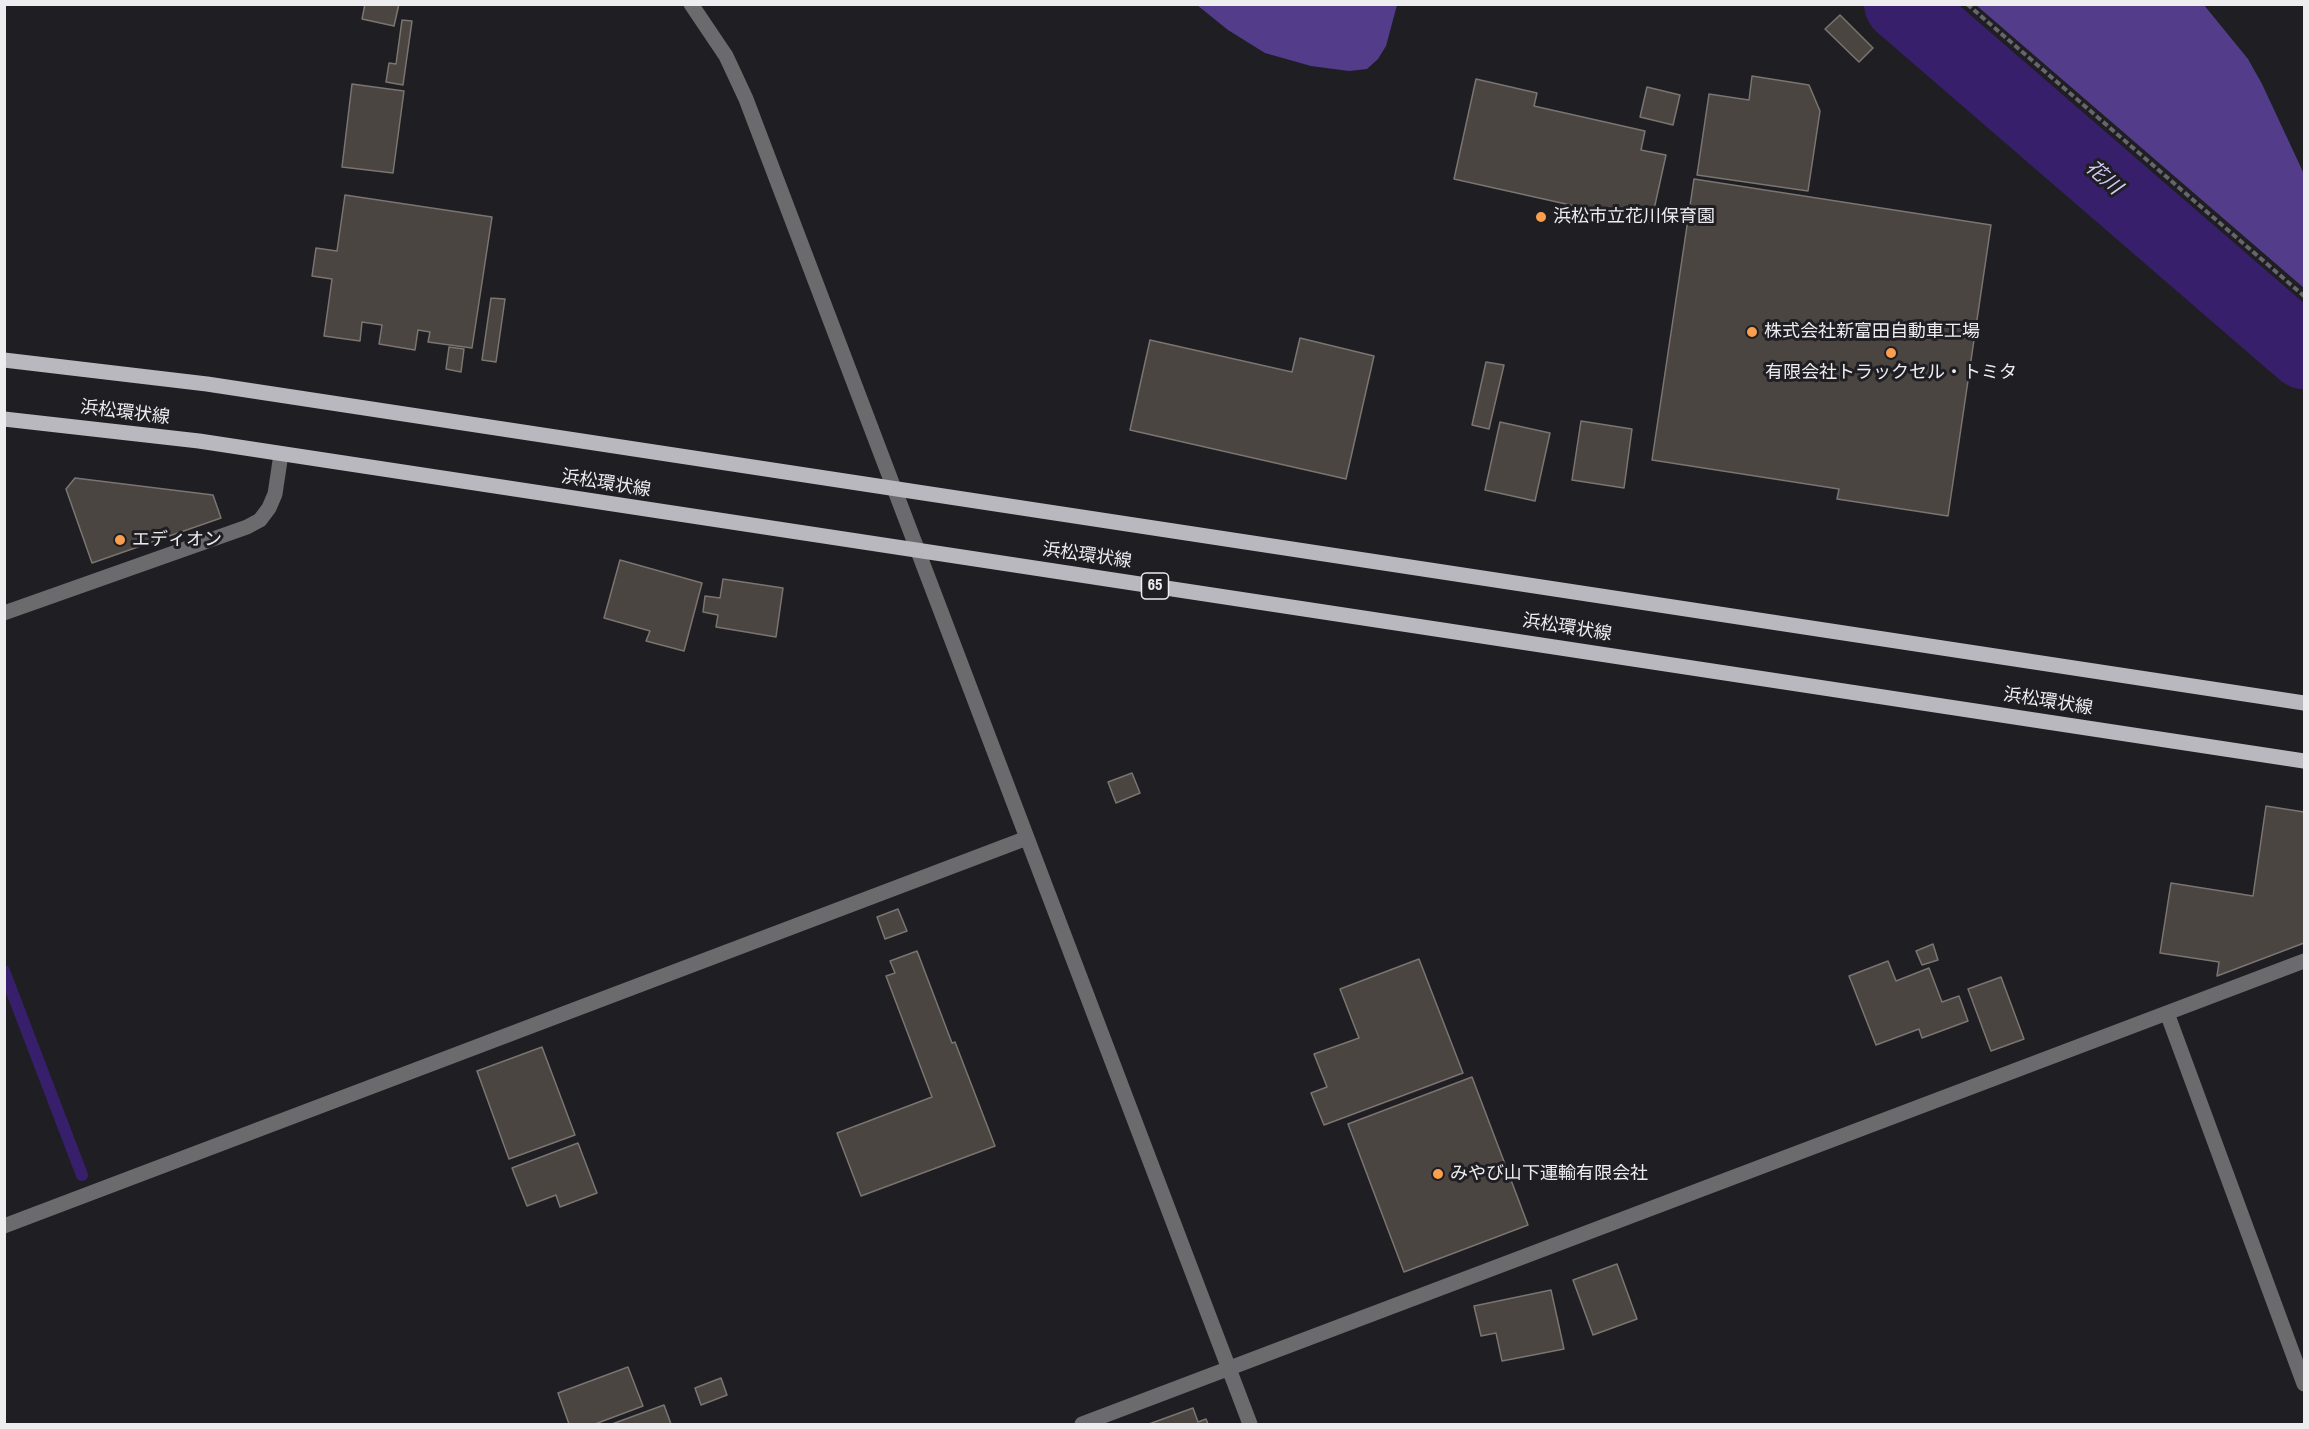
<!DOCTYPE html>
<meta charset="utf-8">
<style>
body{margin:0}
#map{position:relative;width:2309px;height:1429px;overflow:hidden;background:#1f1e23;font-family:"Archivo Narrow",sans-serif}
canvas{display:block}
.frame{position:absolute;inset:0;border:6px solid #ededf0;pointer-events:none}
</style>
<div id="map">
<canvas width="2309" height="1429"></canvas>
<div class="frame"></div>
</div>
<script>
const ctx = document.querySelector('canvas').getContext('2d');
ctx.lineJoin = 'round';
function paint(path, color) { ctx.fillStyle = color; ctx.fill(path, 'evenodd'); }
const toPath = rows => new Path2D(rows.map(r => 'M' + r).join(''));
function trace(path, color, width, dash) { ctx.strokeStyle = color; ctx.lineWidth = width; ctx.lineCap = dash ? 'butt' : 'round'; ctx.setLineDash(dash || []); ctx.stroke(path); }
function drawText(font, color, halo, rows, align = 'center') {
  ctx.font = font + ' "Archivo Narrow","Noto Sans JP",sans-serif'; ctx.lineWidth = 6; ctx.setLineDash([]); ctx.textBaseline = 'middle'; ctx.strokeStyle = halo; ctx.fillStyle = color; for (const [text, x, y, turn = 0] of rows) {
    ctx.save(); ctx.translate(x, y); ctx.rotate((+turn || 0) * Math.PI / 180); ctx.textAlign = isNaN(turn) ? turn : align; if (halo) ctx.strokeText(text, 0, 0); ctx.fillText(text, 0, 0); ctx.restore();
  }
}
const forest = toPath([
 [1197,5,1397,4,1397,5,1386,46,1378,59,1367,69,1349,71,1311,66,1265,53,1228,30],
 [1976,5,2204,5,2248,59,2262,84,2304,174,2304,288]
]);
const stream = toPath([
 [4,971,82,1175]
]);
const river = toPath([
 [1901,4,2304,352]
]);
const building = toPath([
 [365,4,399,4,394,26,362,19,365,4],
 [1840,15,1873,48,1859,62,1825,29,1840,15],
 [402,20,412,21,403,85,386,82,389,63,396,64,402,20],
 [1752,76,1809,85,1820,111,1808,191,1697,175,1709,94,1749,100,1752,76],
 [1476,79,1537,93,1534,106,1645,131,1641,150,1666,155,1651,223,1454,179,1476,79],
 [352,84,404,91,393,173,342,167,352,84],
 [1647,87,1680,95,1673,125,1640,117,1647,87],
 [1694,179,1991,225,1948,516,1837,499,1839,489,1652,460,1694,179],
 [345,195,492,217,472,348,428,342,430,332,418,330,415,350,379,344,382,325,362,322,360,341,324,336,332,279,312,276,316,248,337,251,345,195],
 [491,298,505,299,496,362,482,360,491,298],
 [1300,338,1374,356,1346,479,1130,430,1150,340,1292,372,1300,338],
 [449,347,464,349,461,372,446,369,449,347],
 [1486,362,1504,365,1489,429,1472,425,1486,362],
 [1581,421,1632,429,1624,488,1572,480,1581,421],
 [1500,422,1550,433,1535,501,1485,490,1500,422],
 [75,478,213,495,221,518,92,563,66,489,75,478],
 [620,560,702,583,684,651,646,641,650,631,604,618,620,560],
 [723,579,783,588,776,637,716,627,718,615,703,612,705,596,720,598,723,579],
 [1132,773,1140,793,1116,803,1108,782,1132,773],
 [2266,806,2304,812,2304,943,2217,976,2219,962,2160,953,2171,883,2253,896,2266,806],
 [898,909,907,931,885,939,877,917,898,909],
 [1933,944,1938,960,1922,965,1916,951,1933,944],
 [917,951,952,1043,955,1042,995,1146,861,1196,837,1133,932,1097,886,976,895,973,890,961,917,951],
 [1419,959,1463,1073,1324,1125,1311,1093,1327,1087,1314,1054,1359,1038,1340,989,1419,959],
 [1888,961,1896,981,1929,968,1942,1002,1959,996,1968,1021,1922,1038,1919,1029,1876,1045,1849,976,1888,961],
 [2001,977,2024,1039,1991,1051,1968,989,2001,977],
 [542,1047,575,1135,509,1159,477,1071,542,1047],
 [1472,1077,1528,1225,1404,1272,1348,1124,1472,1077],
 [578,1143,597,1193,560,1207,556,1195,527,1206,512,1168,578,1143],
 [1617,1264,1637,1319,1593,1335,1573,1280,1617,1264],
 [1551,1290,1564,1349,1502,1361,1496,1333,1481,1336,1474,1306,1551,1290],
 [628,1367,643,1406,595,1424,569,1424,558,1393,628,1367],
 [721,1378,727,1395,701,1405,695,1388,721,1378],
 [664,1405,671,1424,612,1424,664,1405],
 [1193,1408,1198,1422,1206,1419,1208,1424,1149,1424,1193,1408]
]);
const path = toPath([
 [1967,4,2304,296]
]);
const minor = toPath([
 [691,4,726,56,746,99,1250,1424],
 [4,613,247,527,260,520,269,508,275,494,281,454],
 [2167,1013,2304,1384],
 [4,1226,1027,838],
 [1082,1424,2304,961]
]);
const major = toPath([
 [4,360,207,384,2304,703],
 [4,419,199,441,2304,761]
]);
const markers = [
 [1541,217,6,"#fa9f4e"],
 [1752,332,6,"#fa9f4e"],
 [1891,353,6,"#fa9f4e"],
 [120,540,6,"#fa9f4e"],
 [1438,1174,6,"#fa9f4e"]
];
const shields = [
 [1155,586,27]
];
const shieldNames = [
 ["65",1155,586]
];
const poiNames = [
 ["浜松市立花川保育園",1553,217],
 ["株式会社新富田自動車工場",1764,332],
 ["有限会社トラックセル・トミタ",1891,373,"center"],
 ["エディオン",132,540],
 ["みやび山下運輸有限会社",1450,1174]
];
const streetNames = [
 ["浜松環状線",125,413,7],
 ["浜松環状線",606,484,9],
 ["浜松環状線",1087,556,8],
 ["浜松環状線",1567,628,9],
 ["浜松環状線",2048,702,9]
];
const waterNames = [
 ["花川",2103,178,41]
];
paint(forest, '#533d8b');
trace(stream, '#381f6b', 12);
trace(river, '#381f6b', 74);
paint(building, '#4b4542');
trace(building, '#7b7571', 1.5);
trace(path, '#66656a', 4, [6, 3]);
trace(minor, '#6b6b6d', 15);
trace(major, '#b9b8be', 15);
for (const [x, y, r, color] of markers) { const dot = new Path2D(); dot.arc(x, y, r, 0, 2 * Math.PI); ctx.fillStyle = color; ctx.fill(dot); trace(dot, '#1f1e23', 2); }
for (const [x, y, w] of shields) { const box = new Path2D(); box.roundRect(x - w / 2, y - 13, w, 26, 4.5); ctx.fillStyle = '#1f1e23'; ctx.fill(box); trace(box, '#ededf0', 1.5); }
drawText('bold 16px', '#ededf0', null, shieldNames);
drawText('18px', '#ededf0', '#1f1e23', poiNames, 'left');
drawText('18px', '#ededf0', '#1f1e23', streetNames);
drawText('italic 20px', '#d1c9f6', '#1f1e23', waterNames);
</script>
